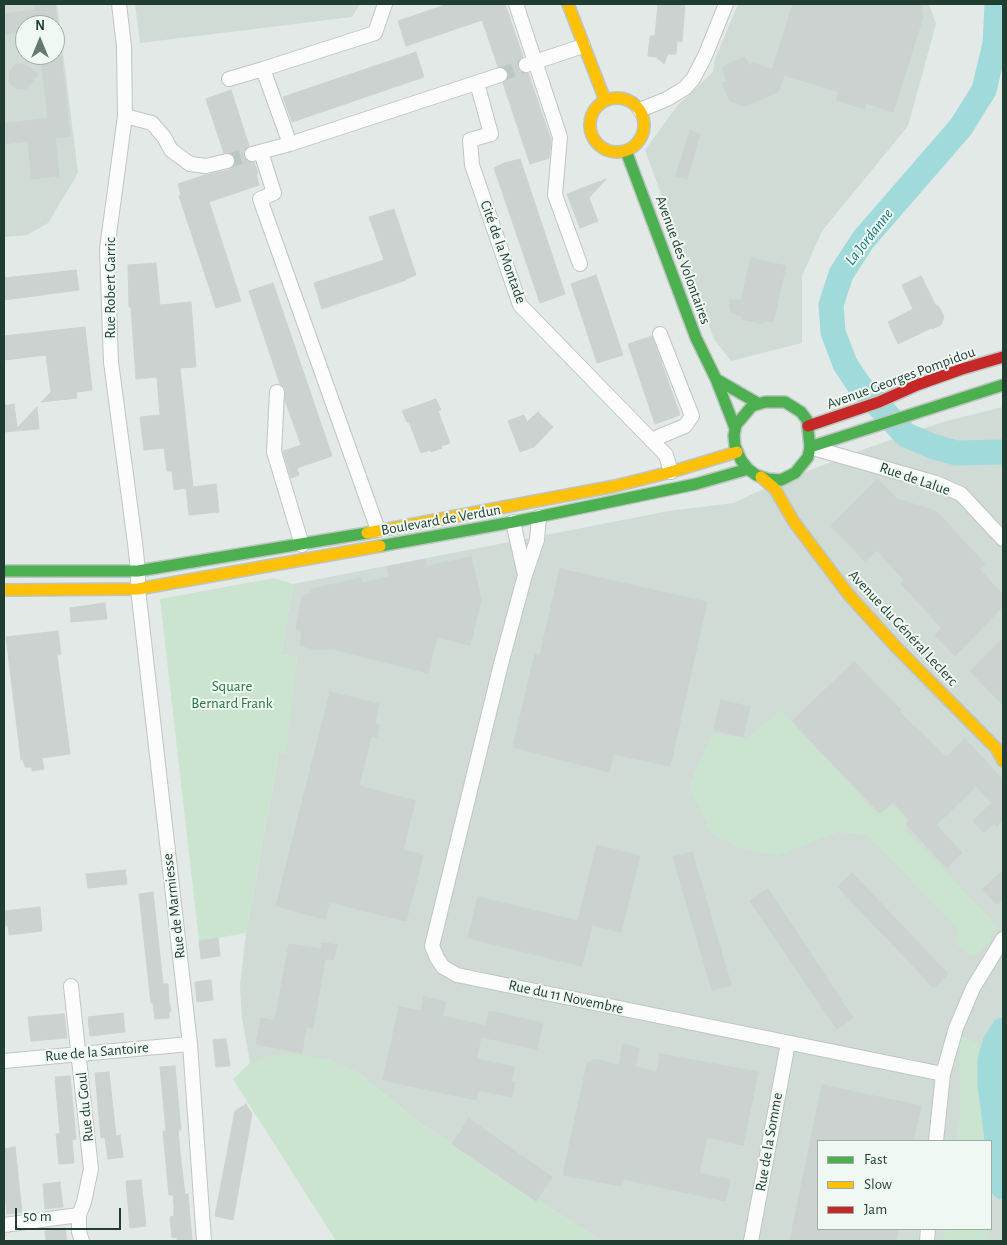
<!DOCTYPE html>
<meta charset="utf-8">
<style>
body{margin:0}
#map{position:relative;width:1007px;height:1245px;overflow:hidden;background:#e3e9e6;font-family:"Alegreya Sans",sans-serif}
canvas{display:block}
.frame{position:absolute;inset:0;border:5px solid #1f3e31;pointer-events:none}
.legend{position:absolute;left:817px;top:1140px;width:175px;height:90px;box-sizing:border-box;background:#f0f8f3;border:1px solid #9caea5;margin:0;padding:6px 9px;list-style:none;font-size:15px;color:#1f3e31}
.legend li{display:flex;align-items:center;gap:10px;height:25px}
.legend b{width:25px;border:1px solid #9caea5}
.north{position:absolute;left:15px;top:15px;width:50px;height:50px;box-sizing:border-box;background:#f0f8f3;border:1px solid #9caea5;border-radius:50%;rotate:0deg;font-size:14px;font-weight:700;line-height:20px;text-align:center;color:#1f3e31}
.north::after{content:'';display:block;margin:auto;width:18px;height:22px;background:#647a70;clip-path:polygon(50% 0,100% 100%,50% 72%,0 100%)}
.scale{position:absolute;left:15px;top:1208px;width:106px;height:22px;box-sizing:border-box;border:2px solid #1f3e31;border-top:0;padding-left:6px;font-size:15px;line-height:18px;white-space:nowrap;color:#1f3e31;-webkit-text-stroke:4px #f0f8f3;paint-order:stroke}
</style>
<div id="map">
<canvas width="1007" height="1245"></canvas>
<div class="frame"></div>
<ul class="legend">
<li><b style="height:6px;background:#4caf50"></b>Fast</li>
<li><b style="height:6px;background:#ffc107"></b>Slow</li>
<li><b style="height:6px;background:#c62828"></b>Jam</li>
</ul>
<div class="north">N</div>
<div class="scale">50 m</div>
</div>
<script>
const ctx = document.querySelector('canvas').getContext('2d');
ctx.lineJoin = 'round';
function paint(path, color) { ctx.fillStyle = color; ctx.fill(path, 'evenodd'); }
const toPath = rows => new Path2D(rows.map(r => 'M' + r).join(''));
function trace(path, color, width, dash) { ctx.strokeStyle = color; ctx.lineWidth = width; ctx.lineCap = dash ? 'butt' : 'round'; ctx.setLineDash(dash || []); ctx.stroke(path); }
function drawText(font, color, halo, rows, align = 'center') {
  ctx.font = font + ' "Alegreya Sans",sans-serif'; ctx.lineWidth = 4; ctx.setLineDash([]); ctx.textBaseline = 'middle'; ctx.strokeStyle = halo; ctx.fillStyle = color; for (const [text, x, y, turn = 0] of rows) {
    ctx.save(); ctx.translate(x, y); ctx.rotate((+turn || 0) * Math.PI / 180); ctx.textAlign = isNaN(turn) ? turn : align; if (halo) ctx.strokeText(text, 0, 0); ctx.fillText(text, 0, 0); ctx.restore();
  }
}
const built = toPath([
 [4,4,57,4,78,173,48,223,27,235,4,237],
 [25,25,55,25,55,55,25,55],
 [135,4,360,4,352,17,140,43],
 [738,4,929,4,936,24,908,126,822,231,802,276,802,343,731,361,714,339,645,150,677,106,713,72,715,59],
 [1003,407,1003,1241,601,1241,421,1124,357,1072,250,1063,242,1018,240,986,246,933,279,752,285,753,297,658,281,654,293,584,669,511,733,503,784,480,868,448,939,423],
 [818,1141,991,1141,991,1229,818,1229]
]);
const green = toPath([
 [274,578,293,584,281,654,297,658,286,754,279,752,246,933,199,941,160,599],
 [781,710,876,813,893,806,906,821,904,828,998,927,981,952,970,955,955,943,959,930,868,835,838,832,776,856,737,847,711,833,689,787,712,733,746,739],
 [959,1035,983,1045,986,1141,956,1141,960,1114],
 [299,1054,328,1059,357,1072,421,1124,601,1241,336,1241,233,1079,250,1063,270,1055],
 [945,1229,987,1229,989,1241,943,1241]
]);
const river = toPath([
 [997,4,995,44,984,90,961,127,863,240,841,274,831,305,833,332,845,364,859,385,906,435,932,446,956,453,1003,452],
 [1003,1030,995,1043,990,1060,990,1084,1003,1187]
]);
const building = toPath([
 [35,4,55,4,57,25,25,25,25,32,4,34,4,14,36,10,35,4],
 [448,4,505,4,523,57,518,63,518,68,524,73,528,73,551,140,549,158,530,164,503,83,508,77,508,72,502,67,498,67,482,20,406,46,398,21,448,4],
 [658,4,685,4,682,42,677,41,676,54,668,54,664,64,656,57,648,56,650,36,655,36,658,4],
 [793,4,921,4,923,17,893,112,866,103,864,109,836,100,839,92,784,75,779,91,746,106,730,101,722,83,727,81,723,71,724,66,745,57,749,66,754,63,772,70,793,4],
 [416,52,424,77,292,122,283,97,416,52],
 [41,55,61,55,70,136,55,138,59,176,32,179,28,141,4,144,4,124,48,118,41,55],
 [24,64,38,74,27,88,17,89,10,83,9,72,15,65,24,64],
 [231,90,249,146,244,151,244,157,249,162,254,162,258,173,256,174,259,185,209,202,241,301,216,308,179,196,181,195,178,184,205,175,229,170,235,164,235,159,233,155,229,153,224,153,206,99,231,90],
 [690,131,700,134,687,179,676,176,690,131],
 [520,159,565,294,540,303,494,168,504,163,520,159],
 [606,179,589,198,598,221,580,228,567,194,606,179],
 [394,209,416,275,406,279,406,280,322,309,314,283,384,260,369,217,394,209],
 [751,258,786,266,773,322,765,320,764,323,760,323,742,319,743,317,731,312,729,300,741,300,751,258],
 [156,263,160,305,191,302,196,367,180,368,193,487,216,484,219,512,189,515,186,488,174,490,172,471,167,471,164,448,144,450,140,417,160,415,157,377,136,379,131,307,129,307,128,265,156,263],
 [76,270,79,290,4,300,4,278,76,270],
 [596,275,623,355,597,363,571,284,596,275],
 [921,276,935,304,939,307,944,317,941,325,932,329,931,328,898,344,888,322,913,309,902,285,921,276],
 [273,283,332,456,297,468,299,475,291,478,283,451,301,445,285,400,285,388,280,384,249,291,273,283],
 [85,327,92,390,76,392,77,398,41,402,51,392,46,355,4,360,4,336,85,327],
 [652,336,680,415,655,424,628,344,652,336],
 [436,399,441,410,438,411,450,443,441,446,442,448,431,452,430,450,421,453,409,422,407,422,402,411,436,399],
 [14,404,17,428,37,407,39,429,4,432,4,406,14,404],
 [538,412,553,427,534,447,520,452,508,421,524,415,527,422,538,412],
 [878,479,897,499,936,511,985,564,979,569,1003,595,1003,606,955,656,935,635,941,629,940,626,901,584,904,580,877,550,865,561,831,526,878,479],
 [471,557,481,600,470,645,437,637,428,673,333,649,316,650,300,645,302,632,296,630,302,596,311,594,312,589,361,578,362,583,389,577,387,567,425,559,427,566,471,557],
 [560,569,707,602,670,766,613,754,609,772,513,747,535,654,540,655,560,569],
 [105,603,107,619,71,622,70,608,105,603],
 [58,631,61,654,57,655,70,754,42,758,44,769,32,771,32,767,25,767,23,759,21,760,6,637,58,631],
 [1003,638,1003,705,970,671,1003,638],
 [854,662,901,710,899,712,913,726,914,725,946,757,965,739,1003,780,1003,820,997,826,994,823,984,832,973,821,992,803,976,786,936,825,962,853,947,868,906,824,910,820,893,802,880,813,792,721,854,662],
 [330,692,379,704,375,723,379,725,377,737,371,736,359,786,415,801,403,850,423,855,406,921,329,902,325,919,276,906,330,692],
 [721,700,750,707,743,737,714,730,721,700],
 [597,845,640,856,621,932,592,925,582,966,468,938,478,897,578,921,597,845],
 [692,852,731,985,712,990,673,857,692,852],
 [125,870,127,884,88,888,86,874,125,870],
 [1003,870,1003,899,997,905,983,889,1003,870],
 [852,873,948,974,934,988,838,887,852,873],
 [768,889,853,1018,837,1029,750,901,768,889],
 [153,892,163,984,168,984,169,1002,171,1011,169,1012,169,1018,155,1019,153,1003,151,1003,139,894,153,892],
 [40,907,42,931,9,935,8,926,4,924,4,911,40,907],
 [218,938,220,956,201,959,199,941,218,938],
 [322,943,337,945,333,960,325,959,313,1028,306,1027,302,1053,256,1044,261,1018,275,1021,289,944,321,949,322,943],
 [211,980,213,1000,197,1002,195,982,211,980],
 [424,997,446,1002,442,1016,486,1026,489,1011,543,1023,537,1049,481,1037,476,1059,515,1067,511,1082,515,1082,512,1097,478,1090,476,1100,383,1080,399,1007,421,1011,424,997],
 [123,1013,125,1032,90,1036,88,1017,123,1013],
 [64,1014,67,1038,31,1041,28,1017,64,1014],
 [226,1039,230,1066,216,1067,213,1040,226,1039],
 [623,1044,639,1048,635,1067,657,1072,660,1054,758,1072,743,1145,707,1137,699,1173,730,1180,725,1201,623,1179,622,1186,563,1175,587,1064,594,1059,619,1065,623,1044],
 [175,1066,181,1130,178,1130,180,1152,185,1194,188,1194,192,1241,177,1241,177,1237,172,1238,170,1217,174,1216,174,1206,173,1195,169,1195,165,1153,163,1131,166,1131,160,1067,175,1066],
 [109,1072,116,1136,101,1138,95,1073,109,1072],
 [70,1076,76,1139,72,1140,74,1163,59,1164,56,1134,60,1134,55,1077,70,1076],
 [822,1085,921,1106,913,1141,818,1141,818,1229,889,1229,898,1231,896,1241,790,1241,822,1085],
 [246,1104,252,1114,233,1220,215,1216,235,1111,246,1104],
 [469,1119,552,1177,536,1201,452,1144,469,1119],
 [120,1135,123,1157,108,1159,105,1138,120,1135],
 [15,1147,22,1212,7,1214,4,1184,4,1149,15,1147],
 [141,1180,146,1226,130,1228,126,1181,141,1180],
 [60,1182,63,1207,45,1209,43,1184,60,1182],
 [65,1228,67,1241,46,1241,45,1231,65,1228]
]);
const streetTunnel = toPath([
 [500,75,526,65],
 [227,161,252,154]
]);
const street = toPath([
 [119,4,124,46,125,116,107,249,111,362,135,543,138,571,138,589,190,1044,204,1241],
 [516,4,560,137,555,195,580,264],
 [526,65,583,46],
 [229,79,263,69],
 [477,83,491,134,470,140,472,165,520,305,666,455,671,472],
 [640,110,667,99,685,88,693,79,705,56,726,4],
 [125,116,152,123,164,137,171,150,190,164,206,166,227,161],
 [290,144,263,69,375,33,385,4],
 [261,152,274,193,260,199,378,530],
 [252,154,290,144,500,75],
 [277,392,274,452,302,545],
 [651,440,685,426,692,416,660,334],
 [813,448,936,483,961,494,1003,539],
 [539,517,537,540,525,575,501,664,432,946,437,958,443,967,457,975,943,1074,956,1028,973,988,1003,939],
 [513,522,525,575],
 [71,986,91,1169,84,1202,79,1215,79,1232,82,1241],
 [4,1061,190,1044],
 [936,1141,943,1074],
 [4,1225,79,1215],
 [751,1241,788,1043],
 [927,1241,928,1229]
]);
const fast = toPath([
 [626,151,696,338,716,379,735,428],
 [716,379,759,404],
 [765,402,785,402,801,412,807,420,810,447,808,457,795,473,781,480,768,479,756,475,748,469,741,460,735,446,734,435,736,425,752,406,765,402],
 [810,447,1003,385],
 [380,546,513,522,696,484,748,469],
 [4,571,138,571,367,533]
]);
const slow = toPath([
 [568,4,605,100],
 '590 125a27 27 0 1 1 54 0a27 27 0 1 1-54 0Z',
 [761,477,775,489,794,522,849,595,896,647,996,748,1003,761],
 [367,533,615,486,671,472,737,452],
 [4,590,138,589,380,546]
]);
const jam = toPath([
 [808,426,879,402,917,385,962,369,1003,357]
]);
const streetNames = [
 ["Cité de la Montade",503,252,70],
 ["Avenue des Volontaires",683,260,70],
 ["Rue Robert Garric",110,288,-90],
 ["Avenue Georges Pompidou",901,378,-20],
 ["Rue de Lalue",915,479,19],
 ["Boulevard de Verdun",441,520,-10],
 ["Avenue du Général Leclerc",903,628,47],
 ["Rue de Marmiesse",174,906,-97],
 ["Rue du 11 Novembre",566,997,12],
 ["Rue de la Santoire",97,1052,-5],
 ["Rue du Goul",85,1107,-96],
 ["Rue de la Somme",769,1142,-80]
];
const parkNames = [
 ["Square",232,686],
 ["Bernard Frank",232,703]
];
const waterNames = [
 ["La Jordanne",869,237,-52]
];
paint(built, '#d0dbd5');
paint(green, '#cbe4cf');
trace(river, '#a0dadb', 25);
paint(building, '#cbd2cf');
trace(building, '#cbd2cf', 1);
trace(streetTunnel, '#bcc7c2', 14, [14, 7]);
trace(street, '#c0c6c3', 16);
trace(fast, '#bcc5c1', 14);
trace(slow, '#bcc5c1', 14);
trace(jam, '#bcc5c1', 14);
trace(street, '#fbfcfb', 14);
trace(fast, '#4caf50', 11);
trace(slow, '#ffc107', 11);
trace(jam, '#c62828', 11);
drawText('15px', '#1f3e31', '#f0f8f3', streetNames);
drawText('15px', '#26783b', '#f0f8f3', parkNames);
drawText('italic 16px', '#157a7e', '#f0f8f3', waterNames);
</script>
